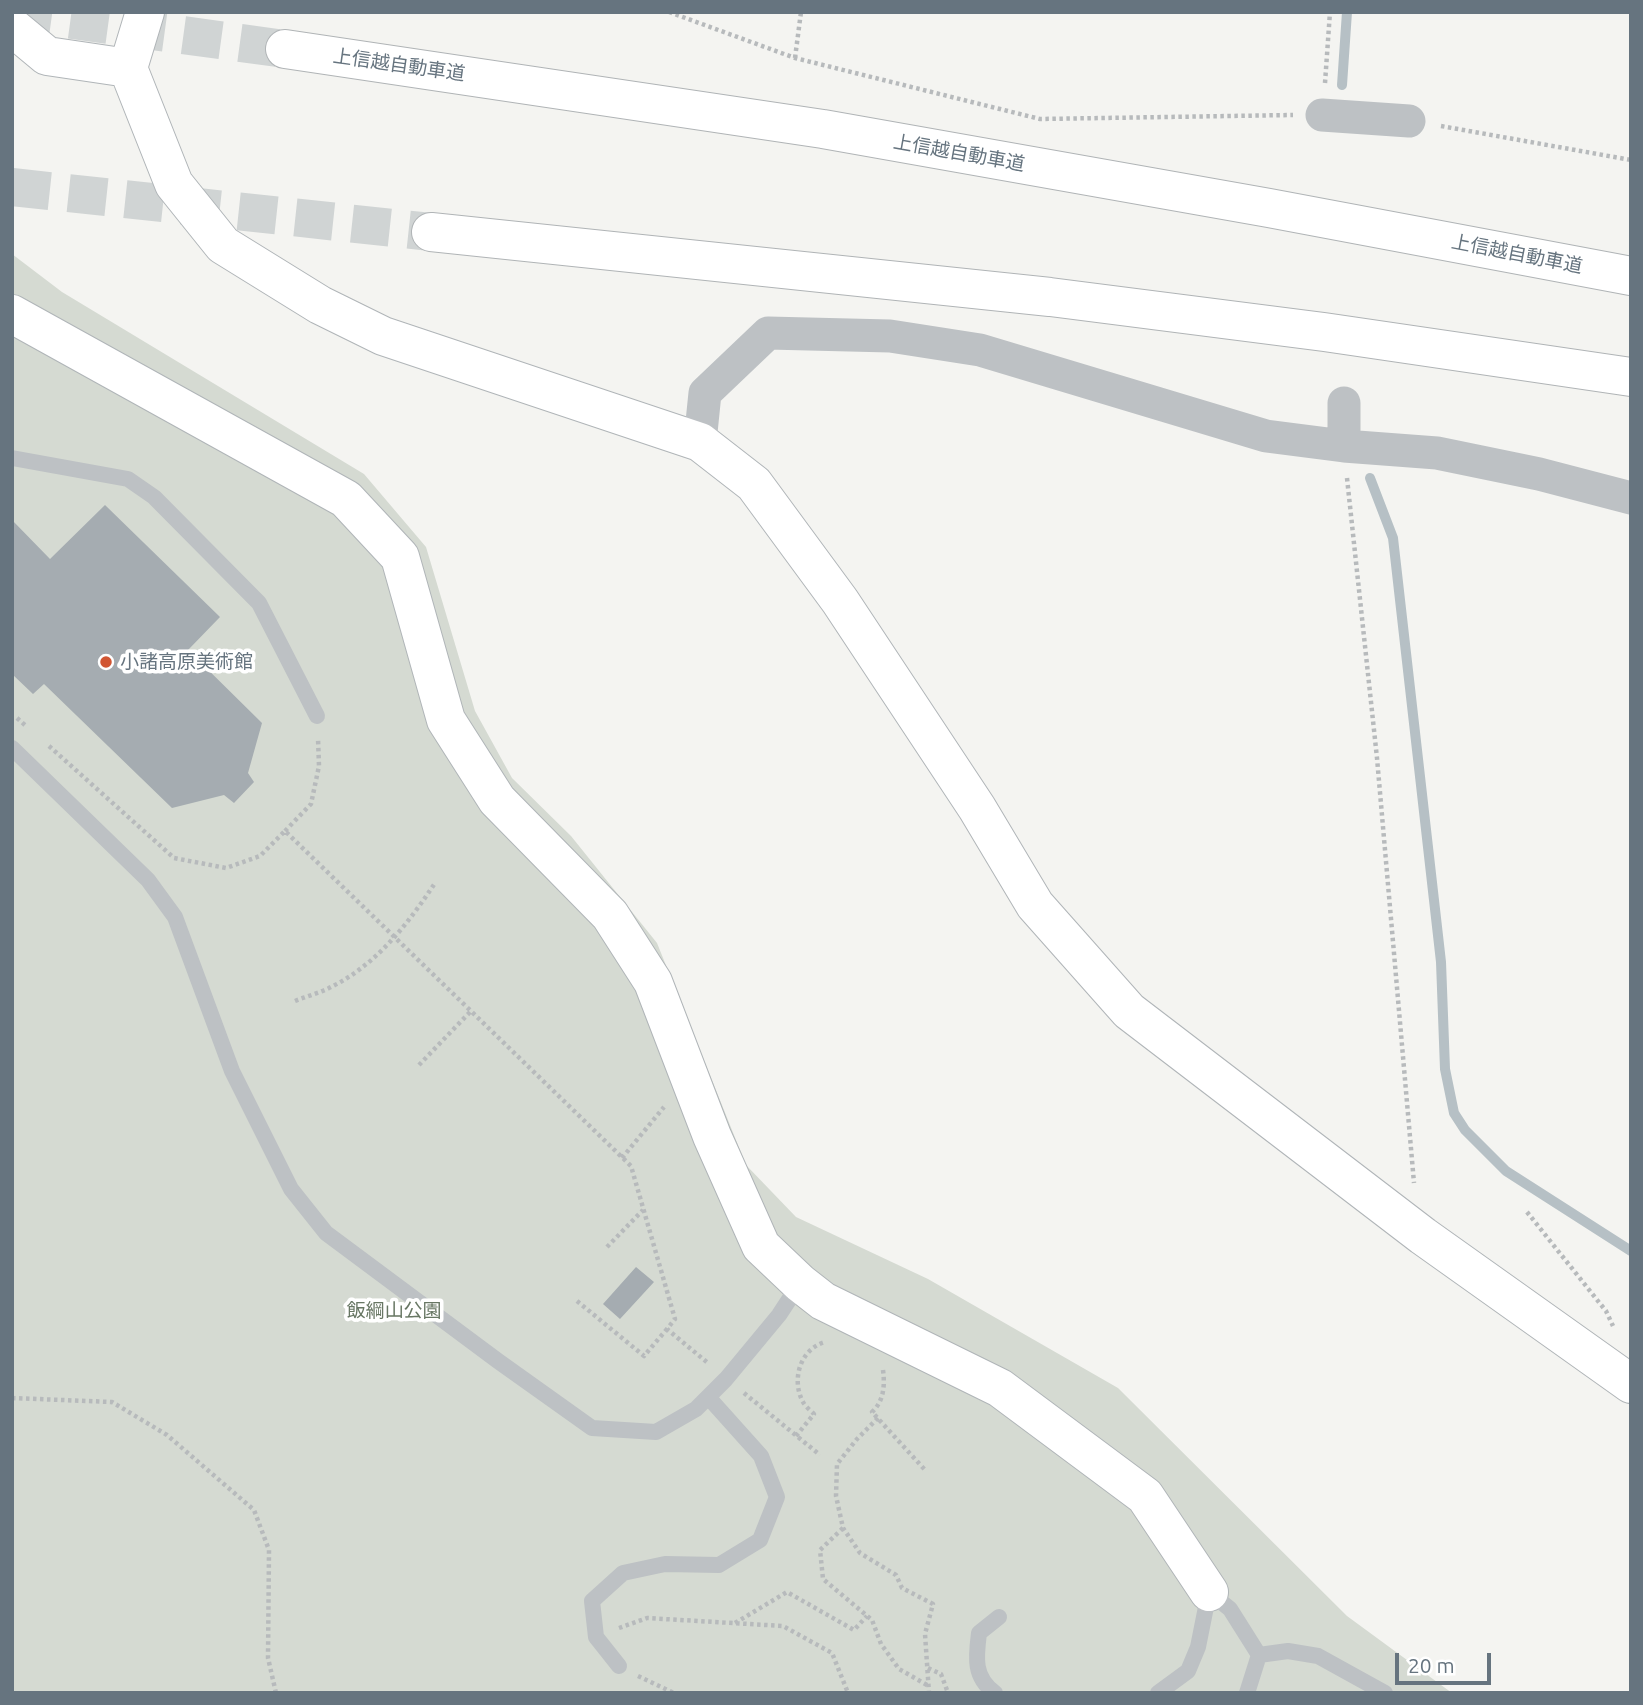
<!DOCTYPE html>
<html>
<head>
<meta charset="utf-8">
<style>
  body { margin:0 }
  #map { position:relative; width:1643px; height:1705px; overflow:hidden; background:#f4f4f1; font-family:Ubuntu,sans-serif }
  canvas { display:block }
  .frame { position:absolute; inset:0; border:14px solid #66747f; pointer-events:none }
  .scale { position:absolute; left:1395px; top:1653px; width:96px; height:32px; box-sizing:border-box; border:4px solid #66747f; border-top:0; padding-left:9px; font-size:21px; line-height:24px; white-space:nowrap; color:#66747f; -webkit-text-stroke:5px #fff; paint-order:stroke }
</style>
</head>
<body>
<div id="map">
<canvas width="1643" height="1705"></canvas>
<div class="frame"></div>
<div class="scale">20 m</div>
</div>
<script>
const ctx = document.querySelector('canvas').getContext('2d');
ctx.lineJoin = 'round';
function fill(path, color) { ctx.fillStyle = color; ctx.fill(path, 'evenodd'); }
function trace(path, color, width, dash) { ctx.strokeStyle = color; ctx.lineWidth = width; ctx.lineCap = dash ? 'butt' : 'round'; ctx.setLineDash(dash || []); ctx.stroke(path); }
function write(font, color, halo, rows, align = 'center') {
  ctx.font = font + ' Ubuntu,"Noto Sans JP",sans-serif'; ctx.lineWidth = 7; ctx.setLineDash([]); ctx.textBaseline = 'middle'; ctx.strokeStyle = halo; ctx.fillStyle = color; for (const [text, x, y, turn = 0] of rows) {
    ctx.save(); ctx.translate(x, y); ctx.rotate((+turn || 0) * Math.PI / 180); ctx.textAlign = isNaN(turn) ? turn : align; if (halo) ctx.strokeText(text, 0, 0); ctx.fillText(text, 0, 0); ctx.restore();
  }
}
fill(new Path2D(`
  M12 254 62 292 364 474 426 547 475 711 512 778 571 836 657 943 746 1165 796 1217 928 1279 1118 1388 1347 1616 1452 1693H12Z`), '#d5dad2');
trace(new Path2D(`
  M1342 85 1347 12
  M1370 478 1393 538 1441 962 1445 1069 1454 1113 1465 1130 1506 1171 1631 1251`), '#b6c0c5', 10);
fill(new Path2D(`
  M105 505 220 617 188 650 262 723 248 773 254 782 234 803 224 795 172 808 44 684 33 694 12 674V520L50 559Z
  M636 1267 654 1282 620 1319 603 1304Z`), '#a5acb1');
trace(new Path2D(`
  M14 12 285 49
  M12 187 431 232`), '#d0d4d4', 38, [38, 19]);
const secondary = new Path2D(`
  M145 12 128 68 174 184 223 245 320 305 383 336 700 442 754 484 840 601 977 808 1035 905 1129 1011 1423 1236 1631 1384
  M12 27 47 56 128 68
  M12 314 346 499 400 557 446 720 497 800 610 915 653 982 712 1136 761 1246 800 1283 823 1301 1000 1388 1145 1496 1209 1592`);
const highway = new Path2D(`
  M285 49 823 129 1269 208 1631 276
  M431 232 1050 297 1324 332 1631 377`);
trace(secondary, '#b0b5b8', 40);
trace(highway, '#b0b4b6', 40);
trace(new Path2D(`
  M669 12 795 58 1040 119 1293 115
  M795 58 801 12
  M1325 83 1330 12
  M1441 126 1631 160
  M1347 478 1377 758 1414 1183
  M17 718 26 726
  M49 746 174 858 226 868 260 856 285 831 631 1166 675 1319 667 1329 709 1364
  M285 831 311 804 319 766 318 738
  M295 1001C307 996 320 993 331 987 376 965 408 924 435 883
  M419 1065 471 1011
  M622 1158 664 1107
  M1527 1212 1606 1311 1613 1326
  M607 1247 643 1210
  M577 1301 644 1356 667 1329
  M883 1370C885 1385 884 1401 872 1412L926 1471
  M744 1393 820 1455
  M12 1398 112 1402 167 1435 254 1510 269 1550 268 1658 276 1693
  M878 1418 857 1439 837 1464 836 1496 843 1528 860 1553 896 1575 902 1588 933 1604 925 1634 929 1693
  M796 1436 814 1414C811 1411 805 1406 803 1402 791 1380 800 1349 825 1342
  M843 1528 820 1550 823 1579 872 1620 881 1644 899 1669 927 1685
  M735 1623 787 1592 854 1630 867 1616
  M619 1628 647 1618 783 1626 832 1653 848 1693
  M928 1668 941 1674 948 1693
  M638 1676 674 1693`), '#b7babc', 4.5, [3.5, 3.5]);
trace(new Path2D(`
  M12 458 128 479 154 497 259 603 317 716
  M12 748 148 880 175 917 232 1071 291 1189 326 1233 498 1361 592 1428 656 1432 696 1409 726 1379 779 1315 800 1283
  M619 1666 596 1637 592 1601 623 1573 665 1564 719 1565 760 1540 777 1497 761 1456 709 1398
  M995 1693C973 1677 976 1657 979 1633L999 1617
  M1158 1693 1188 1671 1198 1647 1209 1592 1230 1609 1259 1655 1288 1651 1318 1656 1385 1693
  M1247 1693 1259 1655`), '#bdc1c4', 16);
trace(new Path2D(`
  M1322 115 1409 121
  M1344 403V446
  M700 442 705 393 768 333 890 336 980 350 1266 436 1344 446 1437 453 1539 474 1631 498`), '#bdc1c4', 33);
trace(secondary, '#fff', 38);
trace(highway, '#fff', 38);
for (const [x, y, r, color] of [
  [106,662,7,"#d15633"]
]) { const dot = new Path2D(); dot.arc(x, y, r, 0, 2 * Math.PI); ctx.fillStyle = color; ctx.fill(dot); trace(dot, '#fff', 2.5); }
write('19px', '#66747f', '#fff', [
  ["上信越自動車道",399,65,8],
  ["上信越自動車道",959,153,10],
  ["上信越自動車道",1517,254,11]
]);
write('19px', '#66747f', '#fff', [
  ["小諸高原美術館",120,662]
], 'left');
write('19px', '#687764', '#fff', [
  ["飯綱山公園",394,1311]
]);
</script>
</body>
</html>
